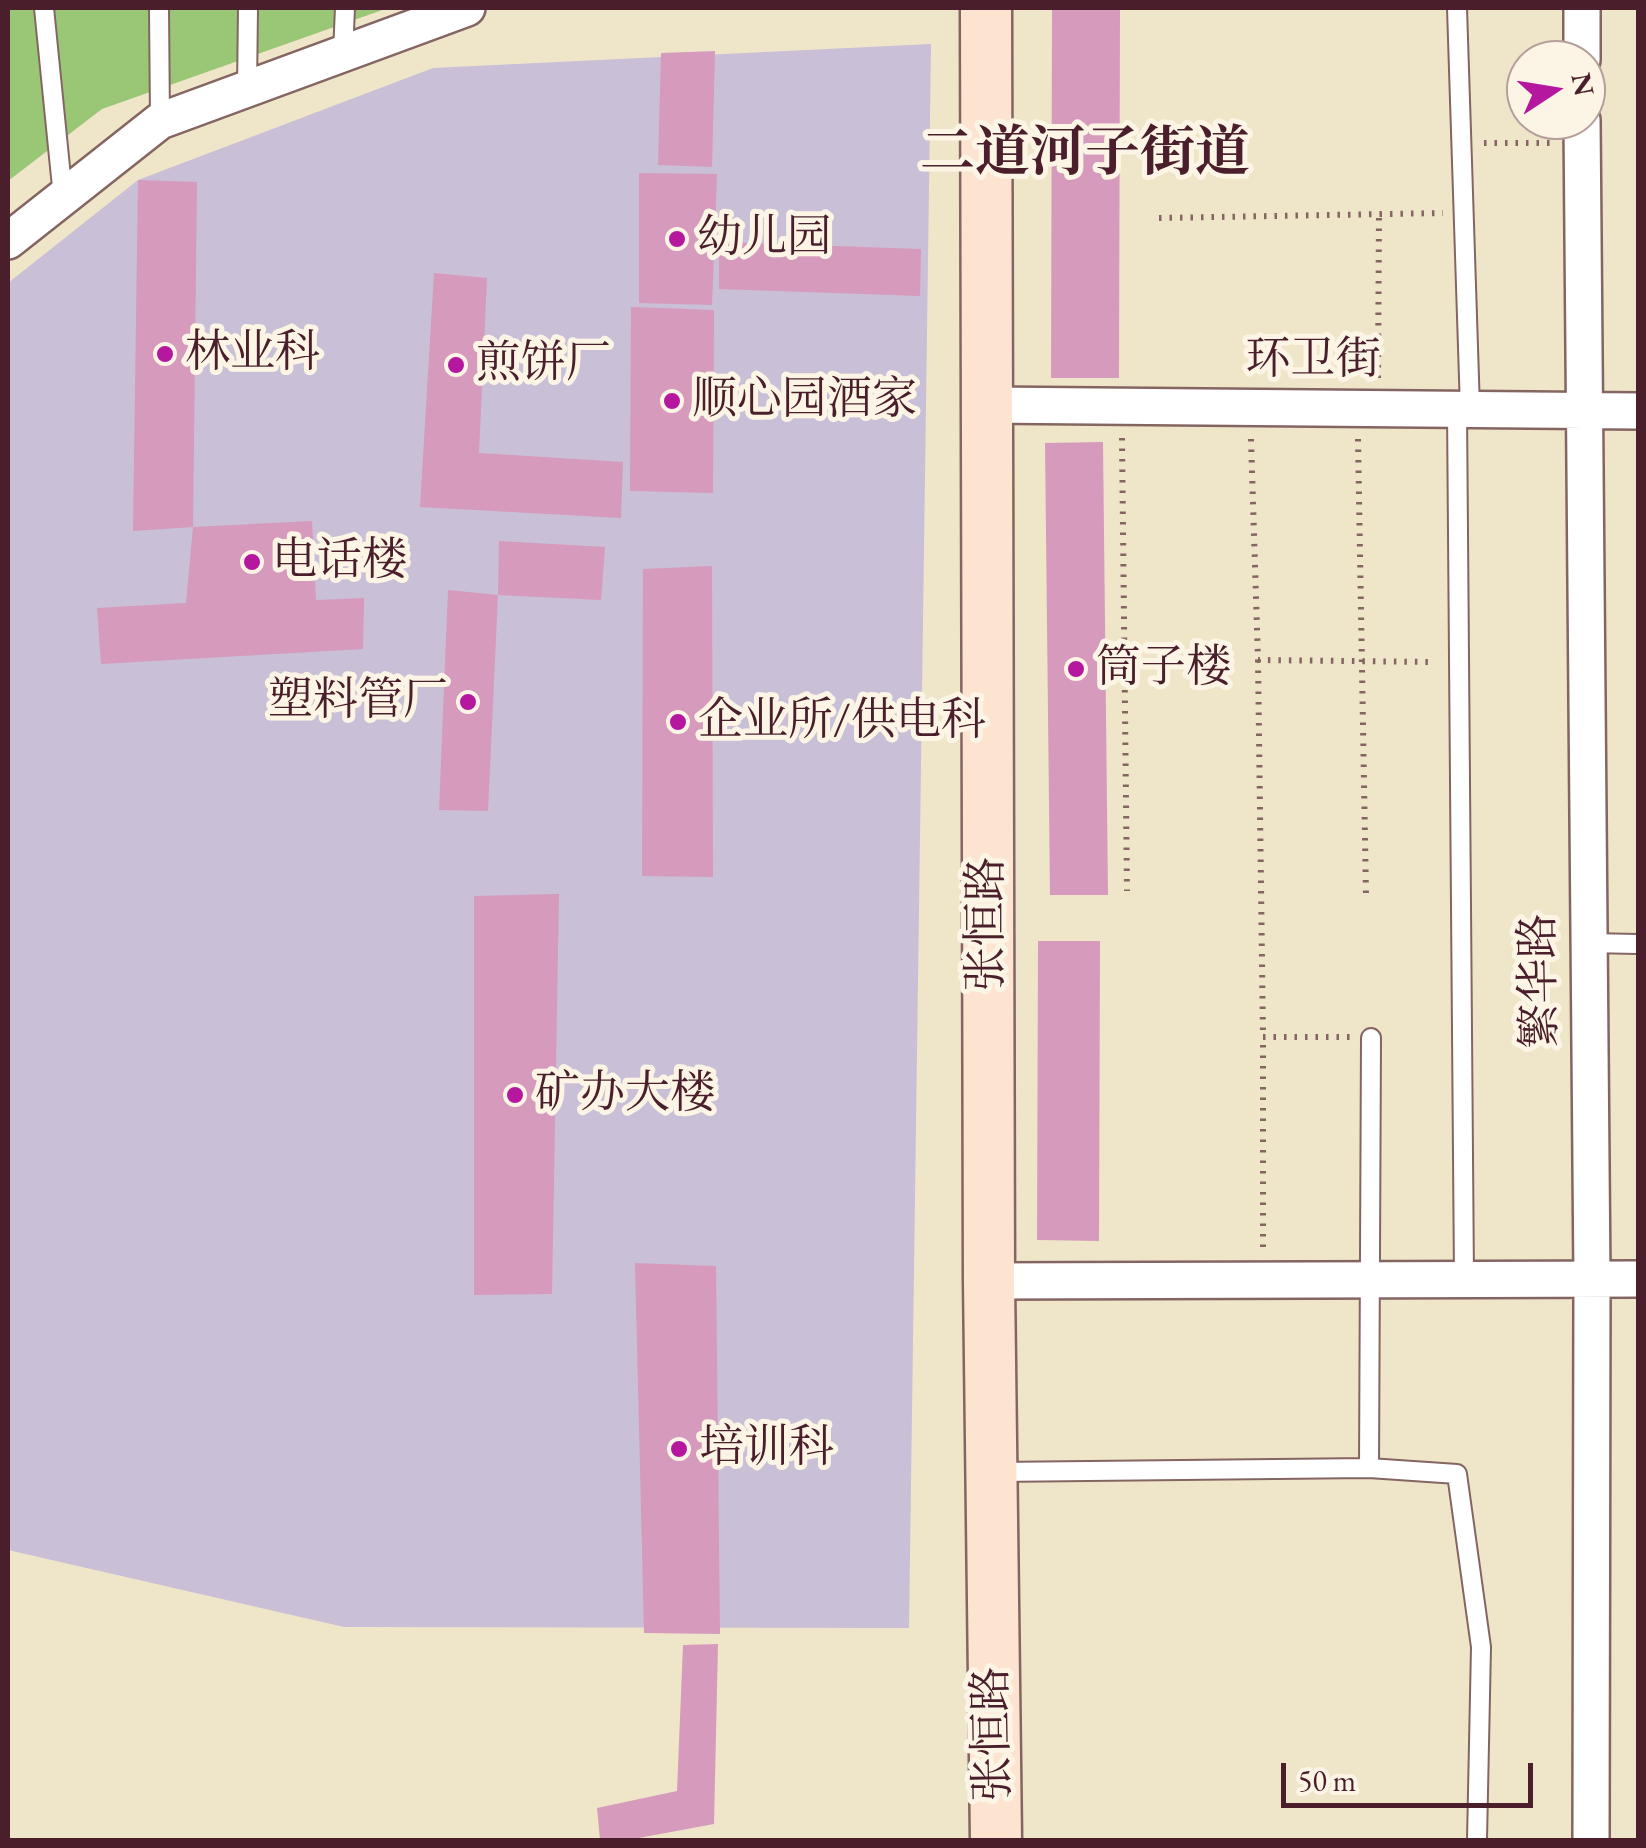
<!DOCTYPE html>
<html>
<head>
<meta charset="utf-8">
<style>
  body { margin:0 }
  #map { position:relative; width:1646px; height:1848px; overflow:hidden; background:#efe6c9; font-family:"EB Garamond",serif }
  canvas { display:block }
  .frame { position:absolute; inset:0; border:10px solid #4a1f2b; pointer-events:none }
  .north { position:absolute; left:1506px; top:40px; width:100px; height:100px; box-sizing:border-box; background:#fcf5e5; border:2px solid #b59f9b; border-radius:50%; rotate:78deg; font-size:28px; font-weight:700; line-height:40px; text-align:center; color:#4a1f2b }
  .north::after { content:''; display:block; margin:auto; width:35px; height:45px; background:#b5179e; clip-path:polygon(50% 0,100% 100%,50% 72%,0 100%) }
  .scale { position:absolute; left:1281px; top:1763px; width:252px; height:45px; box-sizing:border-box; border:5px solid #4a1f2b; border-top:0; padding-left:12px; font-size:30px; line-height:35px; white-space:nowrap; color:#4a1f2b; -webkit-text-stroke:8px #fcf5e5; paint-order:stroke }
</style>
</head>
<body>
<div id="map">
<canvas width="1646" height="1848"></canvas>
<div class="frame"></div>
<div class="north">N</div>
<div class="scale">50 m</div>
</div>
<script>
const ctx = document.querySelector('canvas').getContext('2d');
ctx.lineJoin = 'round';
function fill(path, color) { ctx.fillStyle = color; ctx.fill(path, 'evenodd'); }
function trace(path, color, width, dash) { ctx.strokeStyle = color; ctx.lineWidth = width; ctx.lineCap = dash ? 'butt' : 'round'; ctx.setLineDash(dash || []); ctx.stroke(path); }
function write(font, color, halo, rows, align = 'center') {
  ctx.font = font + ' "EB Garamond","Noto Serif SC",serif'; ctx.lineWidth = 10; ctx.setLineDash([]); ctx.textBaseline = 'middle'; ctx.strokeStyle = halo; ctx.fillStyle = color; for (const [text, x, y, turn = 0] of rows) {
    ctx.save(); ctx.translate(x, y); ctx.rotate((+turn || 0) * Math.PI / 180); ctx.textAlign = isNaN(turn) ? turn : align; if (halo) ctx.strokeText(text, 0, 0); ctx.fillText(text, 0, 0); ctx.restore();
  }
}
fill(new Path2D(`
  M931 44 909 1628 344 1627 8 1550V283L138 180 433 68Z`), '#c9bfd7');
fill(new Path2D(`
  M8 8H388L102 109 8 181Z`), '#99c775');
fill(new Path2D(`
  M1052 8H1120L1119 378H1051Z
  M715 51 712 167 658 165 661 53Z
  M639 173 717 174 712 305 639 303Z
  M138 180 197 182 193 527 133 531Z
  M719 242 921 249 920 296 719 289Z
  M434 273 487 278 479 453 623 462 621 518 420 507Z
  M631 307 714 310 713 493 630 491Z
  M1103 442 1108 895H1050L1045 443Z
  M312 521 316 600 364 598 363 649 101 664 97 608 186 603 193 527Z
  M499 541 605 547 601 600 498 595Z
  M712 566 713 877 642 876 643 569Z
  M448 590 498 595 488 811 439 810Z
  M559 894 552 1294 474 1295V896Z
  M1038 941H1100L1099 1241 1037 1240Z
  M635 1263 716 1266 720 1634 644 1633Z
  M718 1644 714 1824 628 1840H600L597 1808 677 1791 683 1645Z`), '#d59abc');
const service = new Path2D(`
  M44 8 63 197
  M159 8 160 121
  M1457 8 1470 409
  M343 53 345 8
  M247 89 248 8
  M1457 409 1464 1279
  M1588 943 1638 944
  M1369 1468 1371 1038
  M995 1472 1369 1468 1457 1474 1481 1647 1477 1840`);
const minor = new Path2D(`
  M1582 60V8
  M1582 120 1592 1278 1591 1840
  M8 241 160 121 467 8
  M987 405 1638 411
  M989 1281 1638 1279`);
const secondary = new Path2D(`
  M986 8 989 1281 996 1840`);
trace(service, '#846562', 22);
trace(minor, '#846562', 40);
trace(secondary, '#846562', 55);
trace(new Path2D(`
  M1484 143H1551
  M1159 218 1443 213
  M1378 378 1379 214
  M1122 438 1127 891
  M1251 439 1258 660 1434 662
  M1358 439 1366 896
  M1258 660 1263 1037
  M1263 1247V1037H1350`), '#846562', 6, [2.5, 8]);
trace(service, '#fff', 18);
trace(minor, '#fff', 35);
trace(secondary, '#fde4d1', 50);
for (const [x, y, r, color] of [
  [677,239,10,"#b5179e"],
  [165,354,10,"#b5179e"],
  [456,365,10,"#b5179e"],
  [672,401,10,"#b5179e"],
  [252,562,10,"#b5179e"],
  [1076,669,10,"#b5179e"],
  [468,702,10,"#b5179e"],
  [678,722,10,"#b5179e"],
  [515,1095,10,"#b5179e"],
  [679,1449,10,"#b5179e"]
]) { const dot = new Path2D(); dot.arc(x, y, r, 0, 2 * Math.PI); ctx.fillStyle = color; ctx.fill(dot); trace(dot, '#fcf5e5', 4); }
write('45px', '#4a1f2b', '#fcf5e5', [
  ["幼儿园",697,239],
  ["林业科",185,354],
  ["煎饼厂",476,365],
  ["顺心园酒家",692,401],
  ["电话楼",272,562],
  ["筒子楼",1096,669],
  ["塑料管厂",448,702,"right"],
  ["企业所/供电科",698,722],
  ["矿办大楼",535,1095],
  ["培训科",699,1449]
], 'left');
write('45px', '#4a1f2b', '#fcf5e5', [
  ["环卫街",1313,361],
  ["张恒路",988,924,-90],
  ["繁华路",1541,981,-91],
  ["张恒路",994,1734,-91]
]);
write('bold 55px', '#4a1f2b', '#fcf5e5', [
  ["二道河子街道",1085,155]
]);
</script>
</body>
</html>
